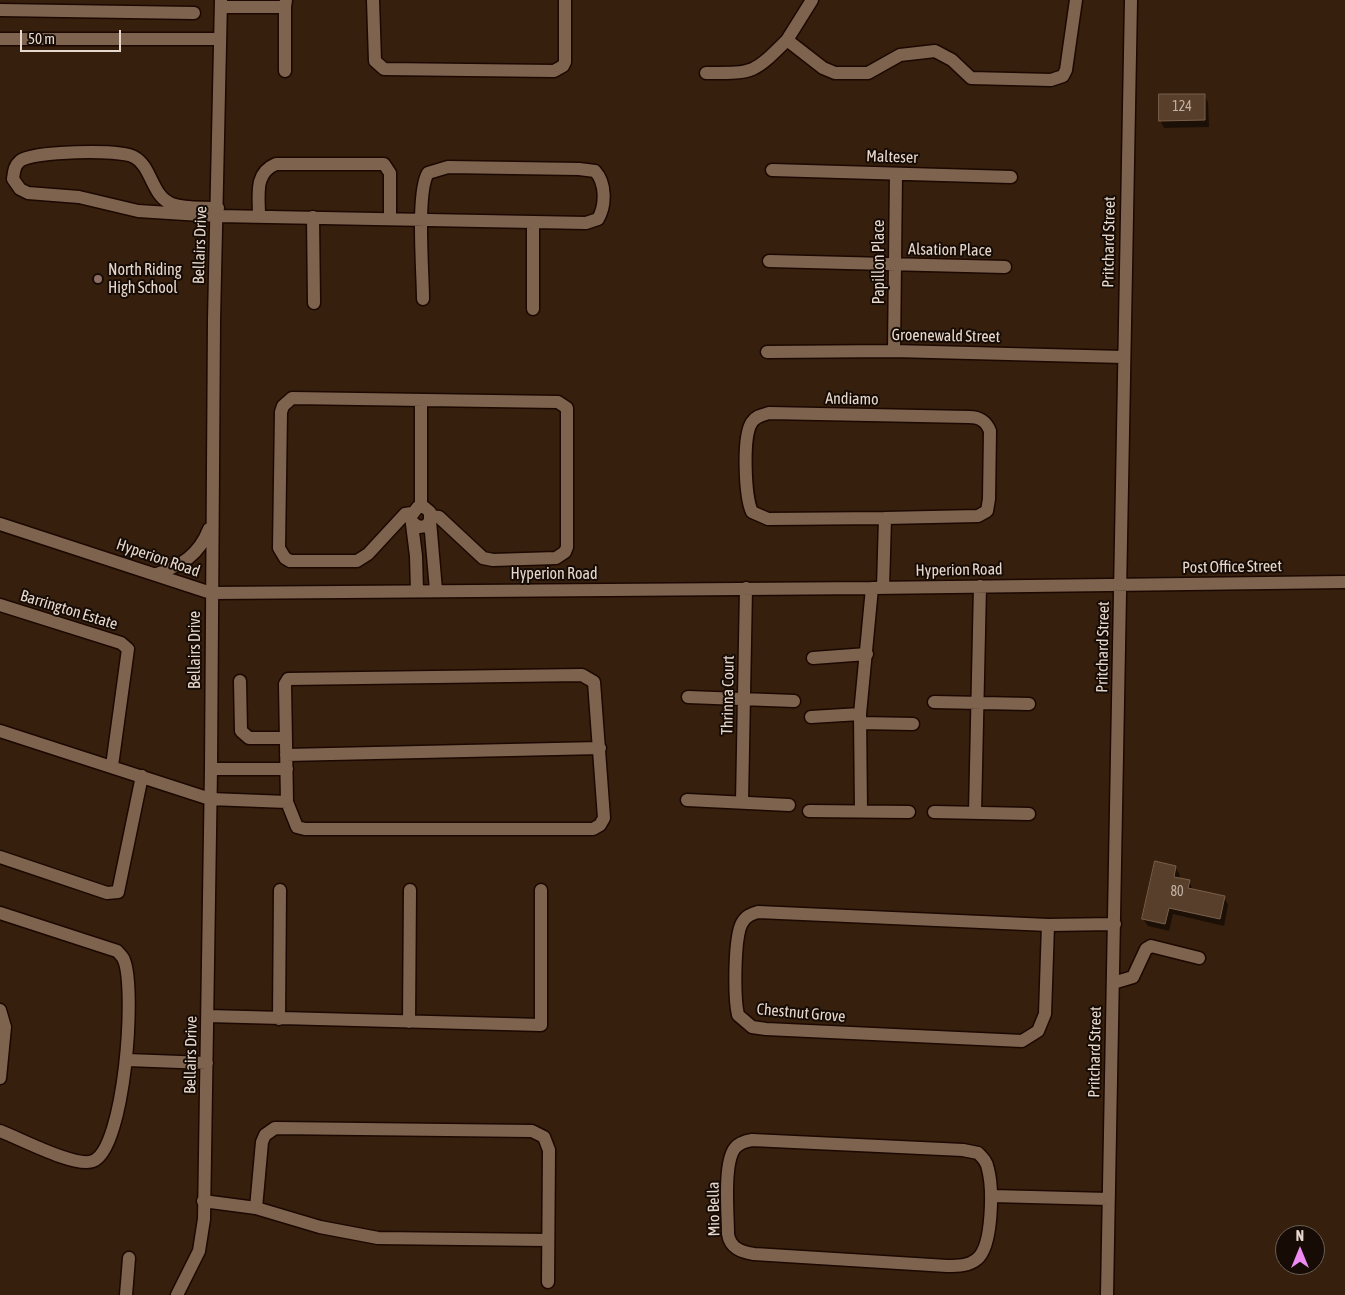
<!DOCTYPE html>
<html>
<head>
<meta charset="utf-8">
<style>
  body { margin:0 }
  #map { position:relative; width:1345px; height:1295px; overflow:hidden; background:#361f0c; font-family:"Asap Condensed",sans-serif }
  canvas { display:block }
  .north { position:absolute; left:1275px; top:1225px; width:50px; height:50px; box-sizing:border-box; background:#160c05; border:1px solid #6a5e55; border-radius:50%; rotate:0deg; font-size:14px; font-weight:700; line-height:20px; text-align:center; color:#e7d8cd }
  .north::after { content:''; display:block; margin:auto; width:18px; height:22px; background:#f08bf5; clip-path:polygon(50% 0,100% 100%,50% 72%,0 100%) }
  .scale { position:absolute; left:20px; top:30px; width:101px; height:22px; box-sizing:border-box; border:2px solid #e7d8cd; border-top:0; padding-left:6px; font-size:15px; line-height:18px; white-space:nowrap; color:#e7d8cd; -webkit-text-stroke:4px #160c05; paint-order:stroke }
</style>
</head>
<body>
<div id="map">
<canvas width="1345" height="1295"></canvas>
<div class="north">N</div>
<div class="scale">50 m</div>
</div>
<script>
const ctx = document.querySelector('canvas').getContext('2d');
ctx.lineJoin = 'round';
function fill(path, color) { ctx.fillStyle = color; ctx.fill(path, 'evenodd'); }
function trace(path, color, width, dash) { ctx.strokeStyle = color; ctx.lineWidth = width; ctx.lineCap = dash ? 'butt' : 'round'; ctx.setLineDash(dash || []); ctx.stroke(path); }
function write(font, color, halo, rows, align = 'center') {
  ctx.font = font + ' "Asap Condensed",sans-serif'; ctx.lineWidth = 4; ctx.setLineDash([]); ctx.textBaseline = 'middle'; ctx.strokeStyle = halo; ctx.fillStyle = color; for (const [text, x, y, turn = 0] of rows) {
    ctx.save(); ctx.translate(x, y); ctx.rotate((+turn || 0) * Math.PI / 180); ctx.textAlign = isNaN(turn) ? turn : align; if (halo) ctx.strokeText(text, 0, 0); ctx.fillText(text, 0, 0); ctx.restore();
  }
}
fill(new Path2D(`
  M1204 95 1208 102 1209 127 1164 128 1160 120Z
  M1175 867 1180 875 1179 879 1189 881 1193 890 1224 897 1228 905 1224 926 1173 914 1169 931 1148 926 1143 919Z`), '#0007');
const building = new Path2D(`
  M1159 94H1205V120L1159 121Z
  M1155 861 1176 866 1174 877 1190 880 1188 888 1225 896 1220 919 1169 908 1165 924 1142 919Z`);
fill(building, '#573f2b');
trace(building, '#795f4a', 1);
const minor = new Path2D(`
  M373 0 375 61 384 69 554 71 563 66 565 62V0
  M812 0 787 40 823 68 835 73H868L900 55 935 51 952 60 971 78 1051 80 1063 76 1066 70 1076 0
  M221 7H285L286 0
  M0 10 194 13
  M0 39H220
  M285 71V7
  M706 73C754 73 753 74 787 40
  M772 170 1011 177
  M218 208C203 207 185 209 172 204 151 196 152 166 134 157 120 149 32 151 20 161 14 166 14 172 13 179L20 189 28 193 79 197 138 211 217 216 586 223 598 219C606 205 606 183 595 171L579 169 448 167 428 173C416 192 423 273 423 299
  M259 216C259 195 254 173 276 164H384L390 173V218
  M313 217 314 303
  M533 222V309
  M769 261 1005 267
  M894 351 896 174
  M767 352 894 351 1123 357
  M421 400V507
  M412 513 405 514 368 554 357 561H290L285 558 279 548 281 412 283 406 292 398 558 402 567 408V547L565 552 556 558 493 560 483 558 439 517 431 516
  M430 521 436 590
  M413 523 419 527 426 526 430 521V512L424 507H418L411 516 416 556 417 591
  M0 524 211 593 872 588 1345 582
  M157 574C182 565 199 555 209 529
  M883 588 885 518 978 516 987 511 989 499 990 431C986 421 980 417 969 417L769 413C762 415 756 416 752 422 742 436 745 497 752 512L768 519 885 518
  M0 605 121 643 128 649 112 766
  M813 658 867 654
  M582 675 594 682 604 818 600 825 593 829H305L297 827 287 802 285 684 288 679Z
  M240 681 241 731 249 738H286
  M688 697 794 701
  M934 702 1029 704
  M811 717 860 714
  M860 723 913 724
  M0 731 210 799 287 802
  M286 755 600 748
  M211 769H287
  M687 800 789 805
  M742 802 746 588
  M809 811 909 812
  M861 811 860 714 872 588
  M934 812 1029 814
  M975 813 980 586
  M0 857 107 893 118 892 142 776
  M0 913 117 951C120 954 123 957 124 960 136 989 125 1148 93 1161 75 1168 19 1138 0 1131
  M1048 925 1045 1014 1038 1031 1022 1041 766 1029 752 1027 738 1015C734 998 734 937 742 923 746 916 751 914 758 912L1048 925 1115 924
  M1113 983 1133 977 1146 949 1151 946 1199 958
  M0 1010 5 1027 0 1078
  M208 1016 541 1025V890
  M279 1019 280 890
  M409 1022 410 890
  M127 1060 207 1063
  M752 1140 963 1150 978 1153C983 1158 987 1162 988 1169 993 1188 993 1246 977 1259 969 1266 957 1266 947 1266L754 1254C741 1252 730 1248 728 1234 728 1214 723 1163 735 1148 739 1143 746 1141 752 1140Z
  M992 1196 1108 1199
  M203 1201 256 1208 320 1227 378 1238 547 1240
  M256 1208 262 1142 265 1135 275 1128 532 1131 544 1137 549 1150 548 1282
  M126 1295 129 1258
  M177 1295 199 1251 204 1219 211 769 214 320 221 0
  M1107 1295 1131 0`);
trace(minor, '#1c0800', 15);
trace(minor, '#7e644f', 12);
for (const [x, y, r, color] of [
  [98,279,5,"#8d6e63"]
]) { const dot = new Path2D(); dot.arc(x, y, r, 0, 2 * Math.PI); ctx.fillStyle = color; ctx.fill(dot); trace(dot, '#160c05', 2); }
write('14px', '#c3b2a4', null, [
  ["124",1182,107],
  ["80",1177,892]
]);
write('16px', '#e7d8cd', '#160c05', [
  ["Malteser",892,157,2],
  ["Pritchard Street",1109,242,-89],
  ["Bellairs Drive",200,245,-88],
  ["Alsation Place",950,250,1],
  ["Papillon Place",879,262,-90],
  ["Groenewald Street",946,336,1],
  ["Andiamo",852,399,1],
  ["Hyperion Road",158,558,19],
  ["Post Office Street",1232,567,-1],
  ["Hyperion Road",959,570,-1],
  ["Hyperion Road",554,574],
  ["Barrington Estate",69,610,17],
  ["Pritchard Street",1103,647,-89],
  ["Bellairs Drive",195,650,-90],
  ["Thrinna Court",728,695,-89],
  ["Chestnut Grove",801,1013,5],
  ["Pritchard Street",1095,1052,-89],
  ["Bellairs Drive",191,1055,-89],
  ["Mio Bella",714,1209,-91]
]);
write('16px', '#e7d8cd', '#160c05', [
  ["North Riding",108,270],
  ["High School",108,288]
], 'left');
</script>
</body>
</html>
